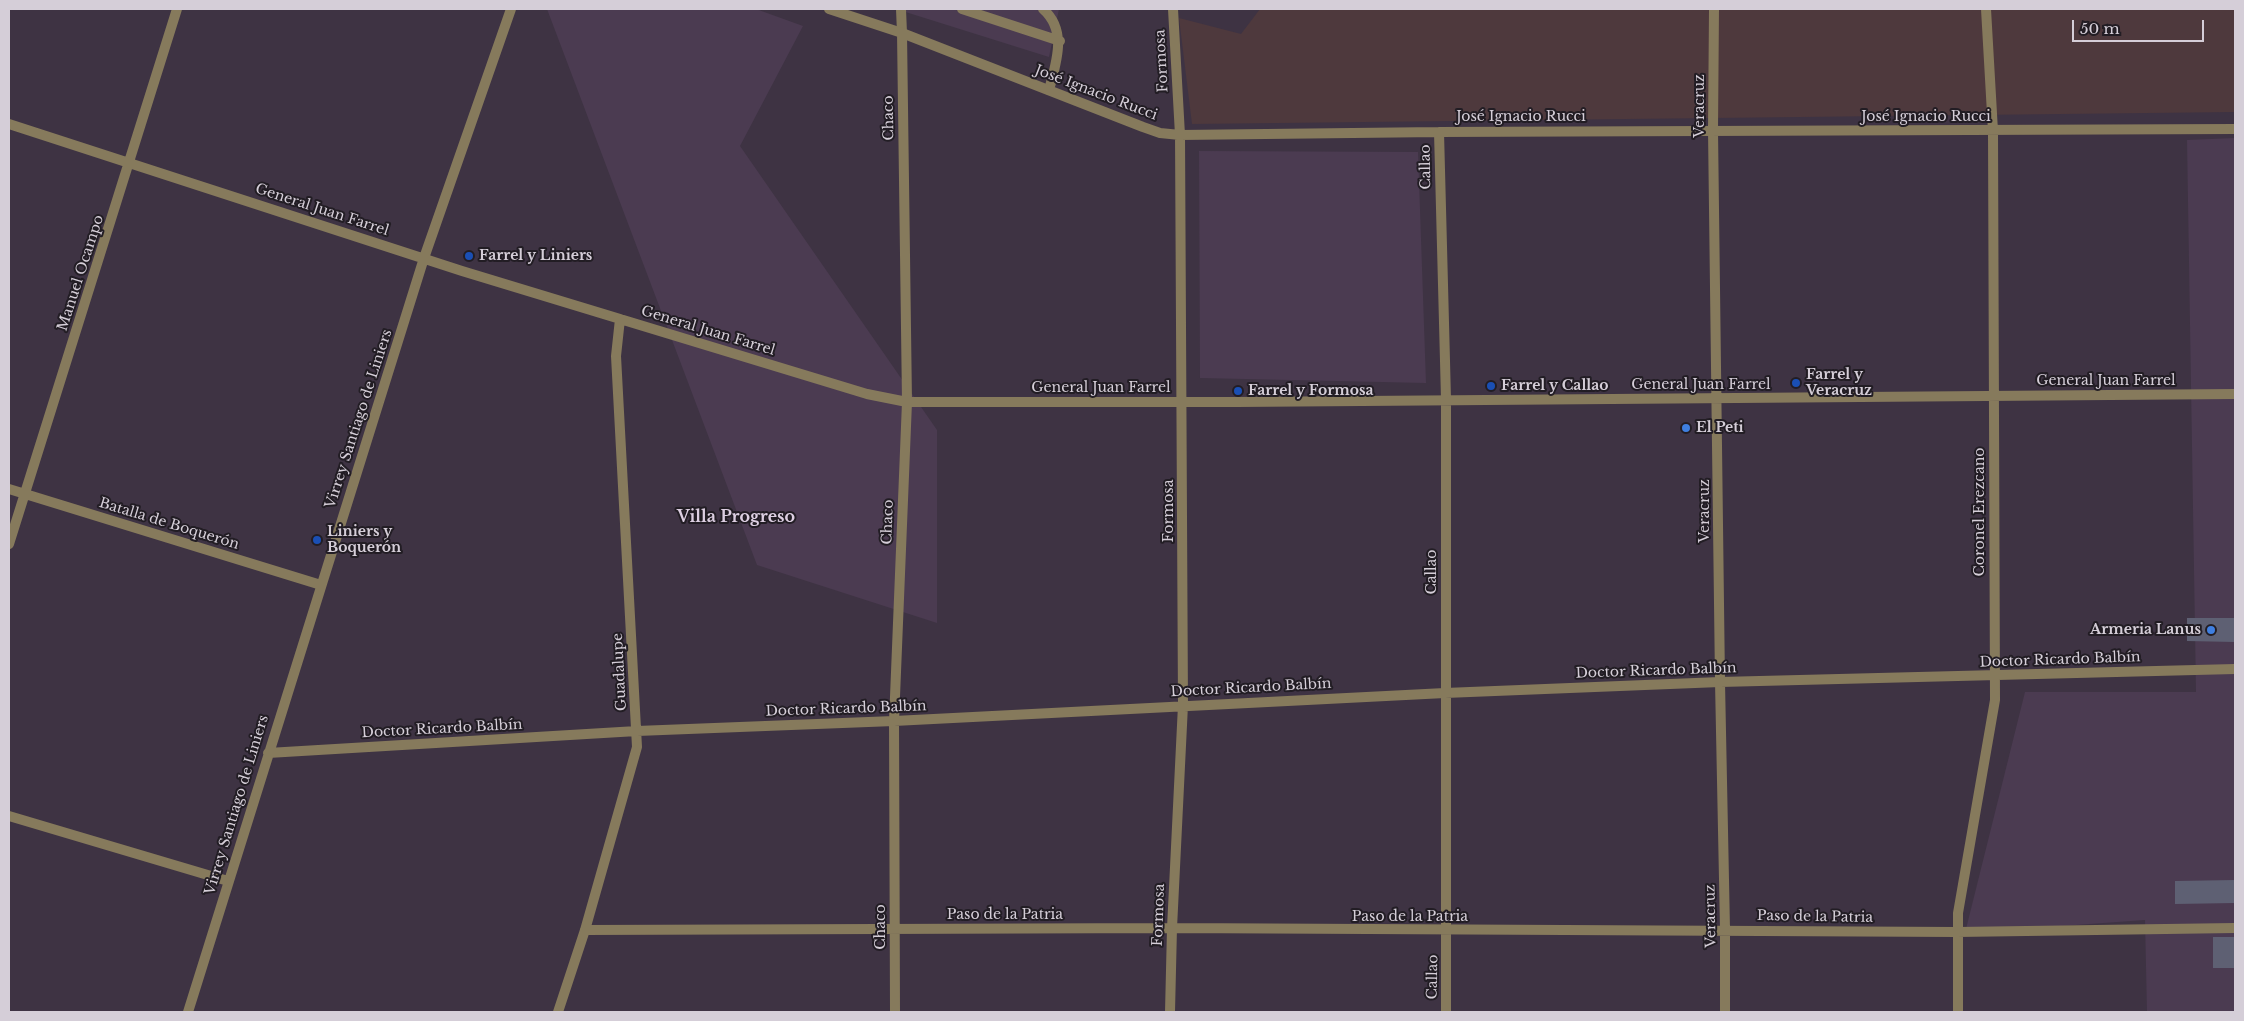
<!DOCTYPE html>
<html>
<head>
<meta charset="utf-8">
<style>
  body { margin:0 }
  #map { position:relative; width:2244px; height:1021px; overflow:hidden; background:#3e3343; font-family:"Libre Baskerville",serif }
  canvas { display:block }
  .frame { position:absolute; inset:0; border:10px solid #d5ced8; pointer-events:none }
  .scale { position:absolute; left:2072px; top:20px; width:132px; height:22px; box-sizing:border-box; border:2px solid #d5ced8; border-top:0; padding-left:6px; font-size:15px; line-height:18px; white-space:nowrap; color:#d5ced8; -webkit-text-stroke:4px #221d24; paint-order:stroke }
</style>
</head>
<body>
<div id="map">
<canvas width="2244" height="1021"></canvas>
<div class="frame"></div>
<div class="scale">50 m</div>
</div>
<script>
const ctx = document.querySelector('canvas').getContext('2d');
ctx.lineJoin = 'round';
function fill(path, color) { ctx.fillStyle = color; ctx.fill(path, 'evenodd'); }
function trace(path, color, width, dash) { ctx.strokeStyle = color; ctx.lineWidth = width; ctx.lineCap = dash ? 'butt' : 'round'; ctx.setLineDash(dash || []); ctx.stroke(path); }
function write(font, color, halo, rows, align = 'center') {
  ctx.font = font + ' "Libre Baskerville",serif'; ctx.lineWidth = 4; ctx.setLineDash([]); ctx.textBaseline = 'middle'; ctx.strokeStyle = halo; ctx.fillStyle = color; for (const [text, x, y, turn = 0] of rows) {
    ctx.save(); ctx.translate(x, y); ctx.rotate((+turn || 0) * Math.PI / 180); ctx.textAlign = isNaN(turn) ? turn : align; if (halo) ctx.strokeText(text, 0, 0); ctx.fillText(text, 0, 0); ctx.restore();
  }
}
fill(new Path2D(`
  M547 9H756L803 26 740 146 937 430V623L757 565Z
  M896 9H1059L1049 57Z
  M2235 138V1012H2147L2145 920 1965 933 2025 692H2196L2187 140Z
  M1199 151 1418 152 1426 383 1200 378Z`), '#4b3b51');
fill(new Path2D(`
  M1260 9H2235V112L1192 124 1179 18 1241 34Z`), '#4e393d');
fill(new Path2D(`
  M2187 618H2235V642L2187 641Z
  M2235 880V903L2175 904V881Z
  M2213 937H2235V968H2213Z`), '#5e6073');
trace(new Path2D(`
  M901 9 902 33
  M962 9 1060 41
  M1043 9C1068 31 1056 63 1049 90`), '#867a5c', 10);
trace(new Path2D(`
  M829 9 902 33 1143 127 1160 133 1180 135 1439 132 2235 129
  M1714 9 1713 130 1720 682 1725 929V1012
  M9 124 462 271 867 394 907 402H1237L2235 394
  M1439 132 1446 399V1012
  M9 489 321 585
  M9 544 177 9
  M268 753 637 731 894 721 1445 693 1720 682 2235 669
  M9 816 228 881
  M585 930 1172 928 1957 932 2235 928
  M188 1012 424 258 511 9
  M558 1012 585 930 637 747 616 356 620 319
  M895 1012 894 721 907 402 902 33
  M1170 1012 1172 928 1183 705 1180 135 1173 9
  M1958 1012V913L1995 700 1993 131 1986 9`), '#867a5c', 10);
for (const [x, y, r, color] of [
  [469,256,5,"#1a4fb4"],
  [1796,383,5,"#1a4fb4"],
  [1491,386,5,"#1a4fb4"],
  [1238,391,5,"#1a4fb4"],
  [1686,428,5,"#3f7fe0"],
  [317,540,5,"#1a4fb4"],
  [2211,630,5,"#3f7fe0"]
]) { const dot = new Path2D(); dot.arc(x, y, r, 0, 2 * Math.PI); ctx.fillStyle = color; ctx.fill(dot); trace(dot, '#221d24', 2); }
write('14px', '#d5ced8', '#221d24', [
  ["Formosa",1162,61,-93],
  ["José Ignacio Rucci",1096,93,21],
  ["Veracruz",1700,106,-90],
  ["José Ignacio Rucci",1521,117],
  ["José Ignacio Rucci",1926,117],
  ["Chaco",889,118,-91],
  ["Callao",1426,167,-91],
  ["General Juan Farrel",322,210,18],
  ["Manuel Ocampo",81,273,-72],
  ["General Juan Farrel",708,331,17],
  ["General Juan Farrel",2106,381],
  ["General Juan Farrel",1701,385],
  ["General Juan Farrel",1101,388],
  ["Virrey Santiago de Liniers",359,419,-72],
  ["Formosa",1169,511,-90],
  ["Veracruz",1705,511,-90],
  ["Coronel Erezcano",1980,512,-90],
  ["Chaco",888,522,-88],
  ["Batalla de Boquerón",169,524,17],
  ["Callao",1432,572,-90],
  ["Doctor Ricardo Balbín",2060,660,-2],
  ["Doctor Ricardo Balbín",1656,671,-2],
  ["Guadalupe",620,672,-93],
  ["Doctor Ricardo Balbín",1251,688,-3],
  ["Doctor Ricardo Balbín",846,709,-2],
  ["Doctor Ricardo Balbín",442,729,-3],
  ["Virrey Santiago de Liniers",237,805,-73],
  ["Paso de la Patria",1005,915],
  ["Formosa",1159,915,-88],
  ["Veracruz",1711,916,-91],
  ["Paso de la Patria",1410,917],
  ["Paso de la Patria",1815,917,1],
  ["Chaco",881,927,-90],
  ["Callao",1433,977,-89]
]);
write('bold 14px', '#d5ced8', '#221d24', [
  ["Farrel y Liniers",479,256],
  ["Farrel y",1806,375],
  ["Veracruz",1806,391],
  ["Farrel y Callao",1501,386],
  ["Farrel y Formosa",1248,391],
  ["El Peti",1696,428],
  ["Liniers y",327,532],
  ["Boquerón",327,548],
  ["Armeria Lanus",2201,630,"right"]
], 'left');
write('bold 16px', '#ddcfe2', '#221d24', [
  ["Villa Progreso",736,517]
]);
</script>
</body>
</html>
